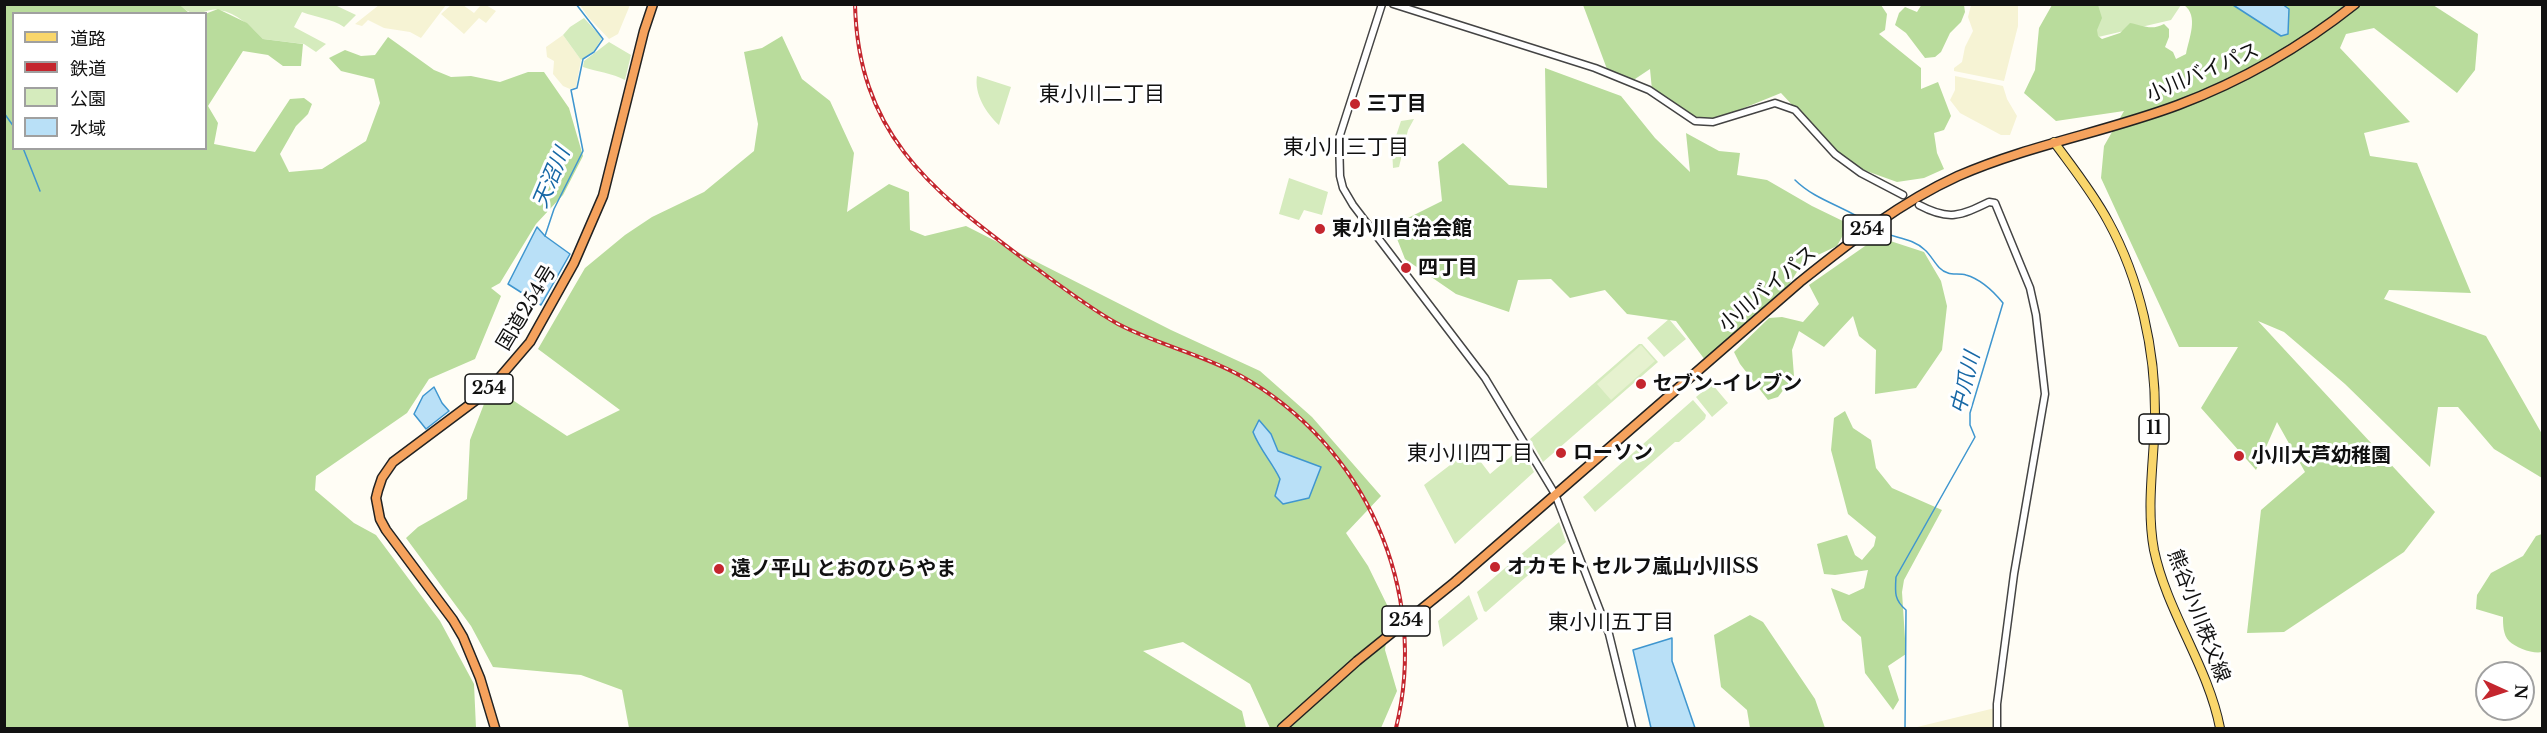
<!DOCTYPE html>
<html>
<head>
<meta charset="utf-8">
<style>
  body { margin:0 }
  #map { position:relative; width:2547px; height:733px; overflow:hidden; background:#fffdf5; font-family:"Libre Baskerville","Noto Sans JP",serif }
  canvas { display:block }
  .frame { position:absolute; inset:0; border:6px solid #111; pointer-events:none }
  .legend { position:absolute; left:12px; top:12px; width:195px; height:138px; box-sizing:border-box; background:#fff; border:2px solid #a0a0a0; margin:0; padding:8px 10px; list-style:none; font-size:18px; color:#111 }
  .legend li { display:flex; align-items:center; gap:12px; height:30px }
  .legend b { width:30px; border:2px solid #a0a0a0 }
  .north { position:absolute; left:2475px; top:661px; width:60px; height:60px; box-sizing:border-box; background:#fff; border:2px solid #a0a0a0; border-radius:50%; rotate:93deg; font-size:16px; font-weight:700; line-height:24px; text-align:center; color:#111 }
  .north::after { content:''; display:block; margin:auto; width:21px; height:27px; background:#c4262e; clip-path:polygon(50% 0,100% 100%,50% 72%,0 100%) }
</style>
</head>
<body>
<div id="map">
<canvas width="2547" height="733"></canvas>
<div class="frame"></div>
<ul class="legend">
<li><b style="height:8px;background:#f9d66b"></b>道路</li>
<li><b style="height:8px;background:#c4262e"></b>鉄道</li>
<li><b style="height:16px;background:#d5ebbd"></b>公園</li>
<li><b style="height:16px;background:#b9e0f7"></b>水域</li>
</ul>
<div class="north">N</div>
</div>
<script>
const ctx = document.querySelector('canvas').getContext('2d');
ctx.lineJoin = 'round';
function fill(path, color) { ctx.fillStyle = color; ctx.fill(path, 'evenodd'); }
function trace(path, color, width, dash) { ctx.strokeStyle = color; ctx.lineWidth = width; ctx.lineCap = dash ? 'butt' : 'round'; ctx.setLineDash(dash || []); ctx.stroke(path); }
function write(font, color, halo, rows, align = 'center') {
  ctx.font = font + ' "Libre Baskerville","Noto Sans JP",serif'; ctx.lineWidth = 6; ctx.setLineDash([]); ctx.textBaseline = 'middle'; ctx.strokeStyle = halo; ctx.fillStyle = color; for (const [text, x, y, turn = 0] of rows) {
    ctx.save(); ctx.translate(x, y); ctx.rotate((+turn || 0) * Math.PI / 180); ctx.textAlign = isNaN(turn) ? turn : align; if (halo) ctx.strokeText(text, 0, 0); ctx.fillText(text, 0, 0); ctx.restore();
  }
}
fill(new Path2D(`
  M406 4 446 5 421 38 410 32 384 28 368 20 362 26 355 24 379 5Z
  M451 5H463L474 13 481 5H486L496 11 486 23 479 18 464 34 441 14Z
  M580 5H630L618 34 609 39 588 17Z
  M1971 5H2018V26L2004 81 1954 71V68L1962 62 1965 47 1973 31 1968 17Z
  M563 35 581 60 576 87 570 89 563 86 553 74 554 61 547 57 546 47Z
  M1955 76 2003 86 2007 99 2017 116 2010 135H2001L1960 113 1950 100 1955 90Z
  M1995 708V728H1913Z`), '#f6f3d4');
fill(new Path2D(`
  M180 5H329L337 6 356 15 344 27C331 18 317 18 302 12L294 27 326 44 316 52 304 44 263 39C251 27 237 13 219 10 203 7 199 23 180 5Z
  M2092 5H2181L2171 20 2094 38Z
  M584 18 602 38 594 51 581 60 563 35 570 27Z
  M609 42 631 55 625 80C612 73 598 72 583 67L584 61Z
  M977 76 1011 87 999 125C986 113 974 94 977 76Z
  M1414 119 1408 130 1399 167 1393 168 1392 148 1401 121Z
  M1289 178 1328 192 1322 215 1304 210 1299 220 1279 214Z
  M1669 319 1686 339 1664 357 1647 338Z
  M1639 344H1642L1658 362 1543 462 1530 439Z
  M1712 384 1728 403 1712 417 1696 397Z
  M1693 400 1706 415 1705 419 1679 442H1675L1595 512 1583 497Z
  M1521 448 1534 472 1455 544 1424 485 1471 449 1490 474Z
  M1559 522 1566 542 1486 612 1484 611 1477 592Z
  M1469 595 1478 619 1443 647 1438 621Z`), '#d5ebbd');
fill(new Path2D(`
  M1922 4 1964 5 1965 12 1961 22 1950 33 1941 52 1935 57 1925 58 1906 33 1895 25 1899 13 1905 7 1917 12Z
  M180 5 188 12 196 13 14 14V148H206L205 14 218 9 247 23 263 39 303 44 301 66H283L268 55 243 51 208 106 218 123 214 144 255 152 290 99 304 98 312 104 308 114 296 126 280 154 289 172 322 169 366 141 380 103 374 79 341 71 329 58 345 50 361 56 375 55 388 37 434 70 451 77 471 76 500 82 528 72H544L569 108 583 156 563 195 536 224 500 283 491 288 501 296 475 359 429 379 407 413 316 476 315 490 354 523 376 535 440 621 474 684 476 728H5V5Z
  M1583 5H1881L1887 14 1885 30 1879 34 1921 68V89L1938 82 1951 116 1944 130 1934 133 1937 153 1944 169 1924 178 1897 182 1847 164 1781 93 1724 116 1700 121 1652 90 1650 69 1629 83 1607 69Z
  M2052 5H2098L2102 18 2097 30 2098 36 2102 39 2120 33 2130 23C2142 25 2151 31 2164 24L2169 29V37L2165 47 2173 52 2176 59 2186 54C2189 38 2199 16 2184 5H2433L2478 34 2475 70 2457 93 2374 28 2346 34 2340 48 2410 122 2364 133 2370 156 2417 163 2471 293 2389 290 2384 299 2486 336 2542 434V478L2494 449 2458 407H2438L2430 467 2345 384 2284 332 2258 321 2435 512 2404 552 2284 632 2247 633 2261 510 2305 472 2277 422 2256 470 2201 408 2238 347H2179L2101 178 2104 146 2124 111 2056 121 2024 93 2035 70 2039 28Z
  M782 36 802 79 830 101 854 153 847 212 889 184 909 192 910 230 925 236 966 226 1171 330 1260 371 1312 417 1381 496 1346 533 1368 566 1390 611 1385 650 1397 691 1381 728H1270L1250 684 1183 642 1143 651 1242 711 1246 728H629L622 690 581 675 493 667 471 626 406 538 418 527 467 499 470 440 484 404 511 399 567 436 620 410 538 349 585 268 625 235 652 217 704 192 754 151 758 124 744 52 762 48Z
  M1545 68 1621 96 1655 138 1690 172 1686 133 1719 151 1740 153 1737 175 1767 180 1812 206 1849 224 1837 246 1803 262 1787 288 1705 360 1676 321 1627 314 1605 290 1570 298 1551 279 1518 280 1509 312 1456 294 1405 259 1392 226 1442 201 1438 162 1463 143 1509 185 1547 188Z
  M1878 237 1924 252 1941 281 1947 306 1942 350 1916 388 1875 394 1876 350 1859 336 1853 316 1824 347 1799 331 1792 350 1794 376 1778 397 1768 400 1740 364 1734 352 1769 318 1782 317 1803 322 1819 304 1809 285Z
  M1845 411 1853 428 1871 440 1876 468 1892 488 1942 510 1904 580 1902 592 1906 654 1888 666 1899 700 1893 710 1865 673 1861 637 1842 620 1831 588 1849 595 1864 588 1868 570 1835 575 1824 574 1817 544 1847 535 1855 555 1862 560 1874 546 1876 537 1848 514 1831 450 1834 418Z
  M2542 534V652C2533 654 2516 648 2509 641 2503 635 2503 624 2503 617L2476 609 2477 595 2491 573 2523 556 2536 536Z
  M1750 615 1763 622 1815 699 1825 728H1750L1747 710 1721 687 1714 635Z`), '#b9dc9c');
fill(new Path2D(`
  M1641 345 1655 361 1611 400 1597 384Z`), '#e6f2cf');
const water = new Path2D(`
  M2282 4 2289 9 2288 34 2281 36 2233 5Z
  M537 227 545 236 570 254 541 305 508 284Z
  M434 387 442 403 449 411 426 429 414 414 423 396Z
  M1259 420 1271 434 1278 451 1321 467 1309 498 1283 504 1275 496 1280 479C1272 462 1260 450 1253 432Z
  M1672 638V661L1695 728H1651L1633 650Z`);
fill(water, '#b9e0f7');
trace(water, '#3f96cf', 1.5);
trace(new Path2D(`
  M4 113 14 127
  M23 148 40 191
  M1795 180C1816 201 1847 207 1871 225
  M1875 228C1890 239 1911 236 1925 250 1933 257 1937 270 1948 273 1953 275 1960 273 1966 275 1980 279 1994 292 2003 303L1970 413V425L1975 437 1896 577C1895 592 1894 600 1906 610L1905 728
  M545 236 554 209 583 151 571 90 577 88 583 59 594 52 603 39 576 4`), '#3f96cf', 1.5);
const minor = new Path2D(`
  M1382 4 1339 138 1340 176 1343 188 1353 205 1485 378 1555 494 1609 634 1632 728
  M1393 4 1595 68 1649 90 1695 121 1713 122 1775 103 1795 110 1835 154 1861 173 1903 195
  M1919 205C1949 221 1960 216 1989 202L1995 203 2030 288 2036 315 2045 394 2014 574 1997 704V728`);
const major = new Path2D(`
  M2054 142C2073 168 2093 193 2108 221 2140 279 2156 352 2155 418 2154 461 2146 507 2154 550 2167 612 2208 666 2220 728`);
const highway = new Path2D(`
  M1456 581 1800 282C1850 242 1899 203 1958 176 2029 145 2106 132 2178 105 2242 81 2301 47 2355 4
  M495 728 480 678 463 637 453 620 386 530 380 519 376 498 378 490 382 478 393 462 488 391 530 342 574 263 603 196 644 31 653 4
  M1282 728 1357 661`);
trace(minor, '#444', 9);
trace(major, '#222', 10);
trace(highway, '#222', 11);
trace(minor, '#fff', 6);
trace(major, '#f9d66b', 8);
trace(highway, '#f5a25d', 8);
const rail = new Path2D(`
  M855 4C858 131 927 187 1021 257 1053 280 1084 305 1118 324 1158 345 1202 354 1241 376 1365 445 1430 590 1396 728`);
trace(rail, '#c4262e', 4);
trace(rail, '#fff', 1.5, [4.5]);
const highwayBridge = new Path2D(`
  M1357 661 1456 581`);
trace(highwayBridge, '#222', 11, []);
trace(highwayBridge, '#f5a25d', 8);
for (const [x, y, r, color] of [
  [1355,104,6,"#c4262e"],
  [1320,229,6,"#c4262e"],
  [1406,268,6,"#c4262e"],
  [1641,384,6,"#c4262e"],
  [1561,453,6,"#c4262e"],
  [2239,456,6,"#c4262e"],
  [1495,567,6,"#c4262e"],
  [719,569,6,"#c4262e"]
]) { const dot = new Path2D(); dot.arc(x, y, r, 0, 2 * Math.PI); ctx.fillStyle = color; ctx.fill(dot); trace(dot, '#fff', 2); }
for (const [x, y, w] of [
  [1867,230,48],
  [489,389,48],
  [2154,429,30],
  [1406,621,48]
]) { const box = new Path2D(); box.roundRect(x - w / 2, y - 15, w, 30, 4.5); ctx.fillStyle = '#fff'; ctx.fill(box); trace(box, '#111', 1.5); }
write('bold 18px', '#111', null, [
  ["254",1867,230],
  ["254",489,389],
  ["11",2154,429],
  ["254",1406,621]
]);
write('20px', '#111', '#fff', [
  ["小川バイパス",2203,73,-23],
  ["小川バイパス",1768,289,-40],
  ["国道254号",527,308,-59],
  ["熊谷小川秩父線",2198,616,69]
]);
write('bold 20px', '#111', '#fff', [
  ["三丁目",1367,104],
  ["東小川自治会館",1332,229],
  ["四丁目",1418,268],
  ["セブン-イレブン",1653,384],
  ["ローソン",1573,453],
  ["小川大芦幼稚園",2251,456],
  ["オカモト セルフ嵐山小川SS",1507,567],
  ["遠ノ平山 とおのひらやま",731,569]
], 'left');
write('21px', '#111', '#fff', [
  ["東小川二丁目",1102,95],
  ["東小川三丁目",1346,148],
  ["東小川四丁目",1470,454],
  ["東小川五丁目",1611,623]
]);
write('italic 21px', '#1768a6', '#fff', [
  ["天沼川",552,178,-67],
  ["中爪川",1966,383,-76]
]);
</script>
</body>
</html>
